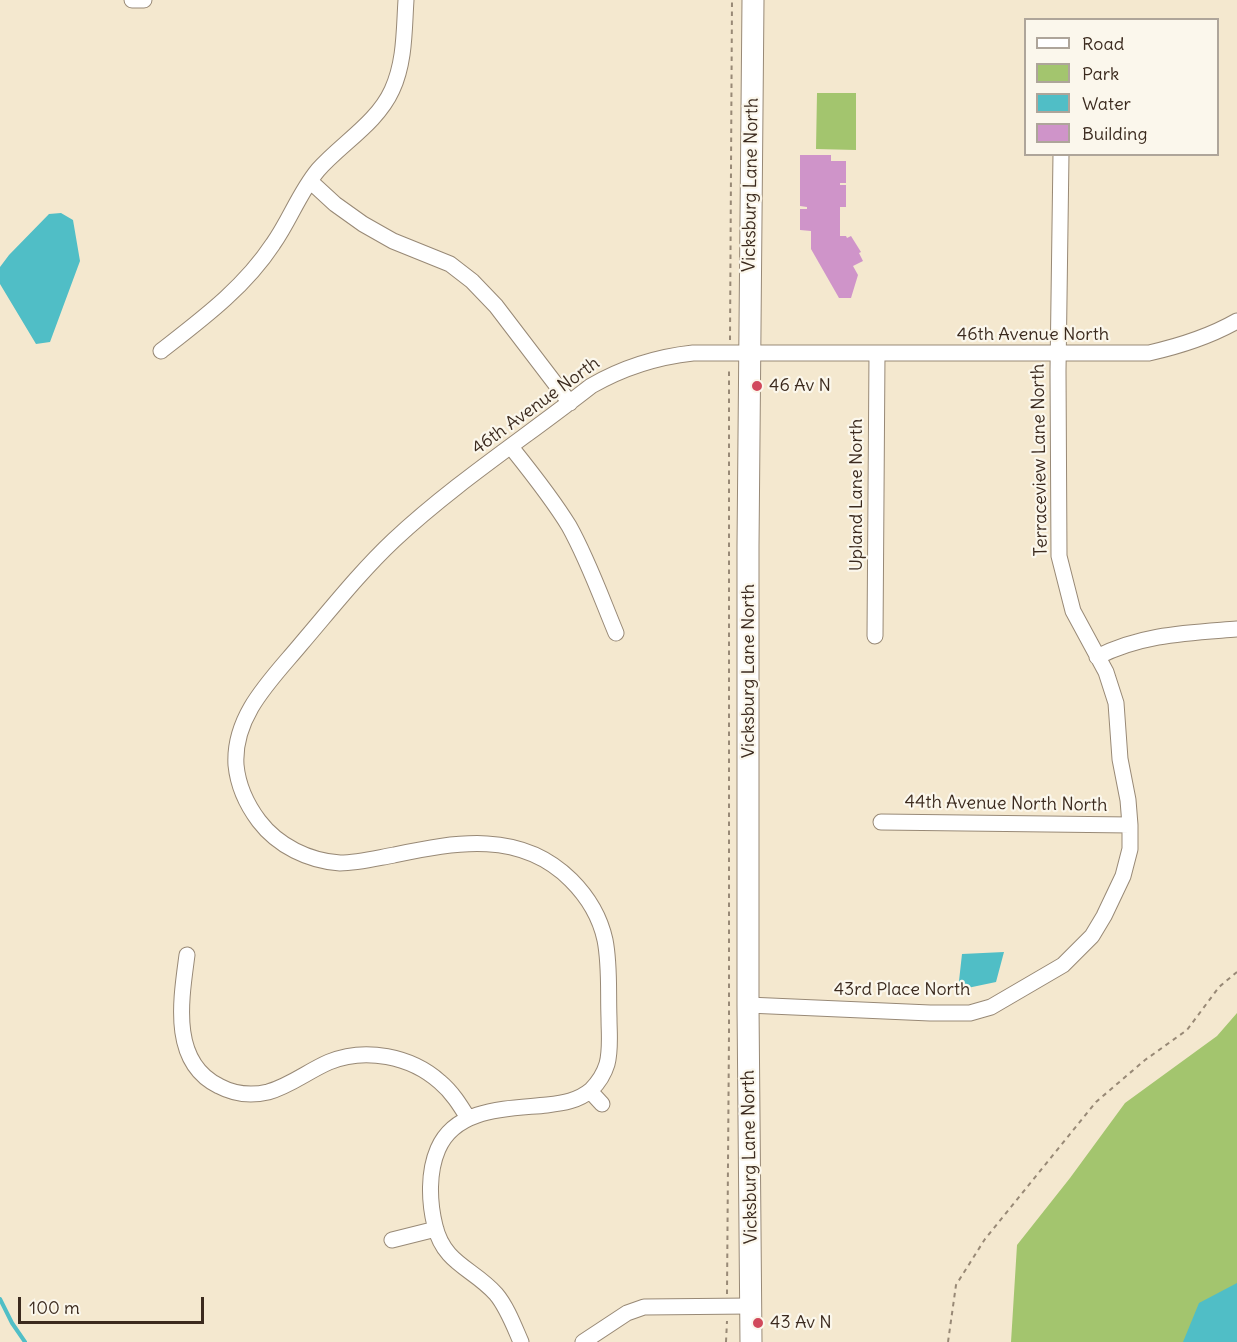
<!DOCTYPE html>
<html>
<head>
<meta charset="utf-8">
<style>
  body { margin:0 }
  #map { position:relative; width:1237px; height:1342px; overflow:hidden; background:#f4e8cf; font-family:Delius,sans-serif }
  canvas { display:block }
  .legend { position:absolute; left:1024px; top:18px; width:195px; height:138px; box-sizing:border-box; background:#fbf7ec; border:2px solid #aea59a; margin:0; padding:8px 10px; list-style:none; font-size:18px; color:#3b2a1e }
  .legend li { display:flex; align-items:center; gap:12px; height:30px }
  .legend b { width:30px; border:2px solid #aea59a }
  .scale { position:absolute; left:18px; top:1297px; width:186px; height:27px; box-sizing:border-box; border:3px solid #3b2a1e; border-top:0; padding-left:8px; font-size:18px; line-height:21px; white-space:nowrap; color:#3b2a1e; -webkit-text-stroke:4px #fbf7ec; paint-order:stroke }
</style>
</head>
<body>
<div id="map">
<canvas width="1237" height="1342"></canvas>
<ul class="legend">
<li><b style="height:8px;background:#fff"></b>Road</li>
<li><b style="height:16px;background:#a3c56e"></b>Park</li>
<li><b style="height:16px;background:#50bec6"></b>Water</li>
<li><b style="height:16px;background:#cf94c9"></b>Building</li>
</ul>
<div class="scale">100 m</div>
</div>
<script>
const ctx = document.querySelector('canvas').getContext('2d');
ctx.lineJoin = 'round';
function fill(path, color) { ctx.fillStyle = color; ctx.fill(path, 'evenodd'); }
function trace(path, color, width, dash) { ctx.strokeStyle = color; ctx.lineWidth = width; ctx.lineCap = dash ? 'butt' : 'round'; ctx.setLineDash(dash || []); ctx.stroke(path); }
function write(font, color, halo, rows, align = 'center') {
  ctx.font = font + ' Delius,sans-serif'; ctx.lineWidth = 4.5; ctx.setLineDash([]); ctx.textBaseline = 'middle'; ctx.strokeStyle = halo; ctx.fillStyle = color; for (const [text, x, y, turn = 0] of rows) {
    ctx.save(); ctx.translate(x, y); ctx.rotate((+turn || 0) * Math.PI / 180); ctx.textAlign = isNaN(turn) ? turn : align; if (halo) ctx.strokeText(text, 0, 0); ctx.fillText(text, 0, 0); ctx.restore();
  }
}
fill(new Path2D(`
  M817 93H856V150L816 149Z
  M1237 1013V1342H1011L1017 1245 1070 1178 1125 1103 1217 1036Z`), '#a3c56e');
fill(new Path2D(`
  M61 213 73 220 80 261 50 342 36 344 0 284V267L9 255 49 214Z
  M1004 952 996 982 958 990 962 954Z
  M1237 1283V1342H1183L1199 1303Z`), '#50bec6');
trace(new Path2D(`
  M0 1299 12 1323 25 1342`), '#50bec6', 4);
fill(new Path2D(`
  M800 155H831V161H846V183H840V185H846V207H840V236H846L847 238 851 236 861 252 859 253 863 261 853 266 858 275 851 298H839L811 249V231L800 230V209H807V207L800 206Z`), '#cf94c9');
const minor = new Path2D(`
  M132 0H144
  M310 181 335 204 363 224 393 241 450 264 472 281 496 306 570 403
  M161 351C202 319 244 288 273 244 290 220 299 193 318 170 342 143 377 123 392 90 405 62 404 30 406 0
  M511 447C531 472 552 498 569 526 588 560 601 597 616 633
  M875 636 877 354
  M1097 657C1142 634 1187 633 1237 629
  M881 822 1130 825
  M187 955C181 1000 170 1062 219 1086 234 1094 251 1096 268 1092 290 1086 308 1071 329 1062 365 1047 411 1056 440 1082 452 1092 460 1105 468 1118
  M748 1005 930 1013H970L991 1007 1063 965 1092 936 1104 916 1123 876 1130 849V825L1128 800 1120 759 1116 703 1106 672 1073 611 1059 556 1058 371 1061 154
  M590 1091 602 1104
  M392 1240 436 1229
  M521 1342C514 1326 507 1307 496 1294 473 1268 444 1264 435 1226 429 1202 428 1172 438 1149 456 1107 509 1109 547 1105 563 1103 578 1101 591 1090 598 1083 604 1074 607 1064 611 1049 609 1033 609 1018 608 992 610 965 605 940 600 917 587 896 571 880 521 830 456 842 394 855 377 858 358 863 340 863 309 861 278 846 259 821 247 805 238 786 236 765 233 715 272 679 301 644 331 609 360 572 394 540 455 483 526 437 591 386 624 367 656 357 693 353H1149C1180 346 1209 337 1237 321
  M583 1342 627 1313 644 1307 751 1306`);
const secondary = new Path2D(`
  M751 1342 748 1005V546L753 0`);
trace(minor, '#988976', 17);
trace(secondary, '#988976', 23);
trace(new Path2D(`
  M730 340 732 0
  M727 1294 729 1033V367
  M726 1342 727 1321
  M948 1342 956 1285 985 1239 1096 1102 1145 1060 1187 1030 1219 987 1237 972`), '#988976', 2, [4.5, 4.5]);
trace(minor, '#fff', 15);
trace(secondary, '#fff', 21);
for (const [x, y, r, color] of [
  [757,386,6,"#d1495b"],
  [758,1323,6,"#d1495b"]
]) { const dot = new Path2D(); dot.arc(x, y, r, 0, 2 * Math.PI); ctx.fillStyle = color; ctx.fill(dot); trace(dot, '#fbf7ec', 2); }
write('18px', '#3b2a1e', '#fbf7ec', [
  ["Vicksburg Lane North",751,185,-89],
  ["46th Avenue North",1033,335],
  ["46th Avenue North",536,406,-36],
  ["Terraceview Lane North",1040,460,-91],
  ["Upland Lane North",857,495,-90],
  ["Vicksburg Lane North",749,671,-90],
  ["44th Avenue North North",1006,804,1],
  ["43rd Place North",902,990],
  ["Vicksburg Lane North",750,1157,-91]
]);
write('18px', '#3b2a1e', '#fbf7ec', [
  ["46 Av N",769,386],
  ["43 Av N",770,1323]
], 'left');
</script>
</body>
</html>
